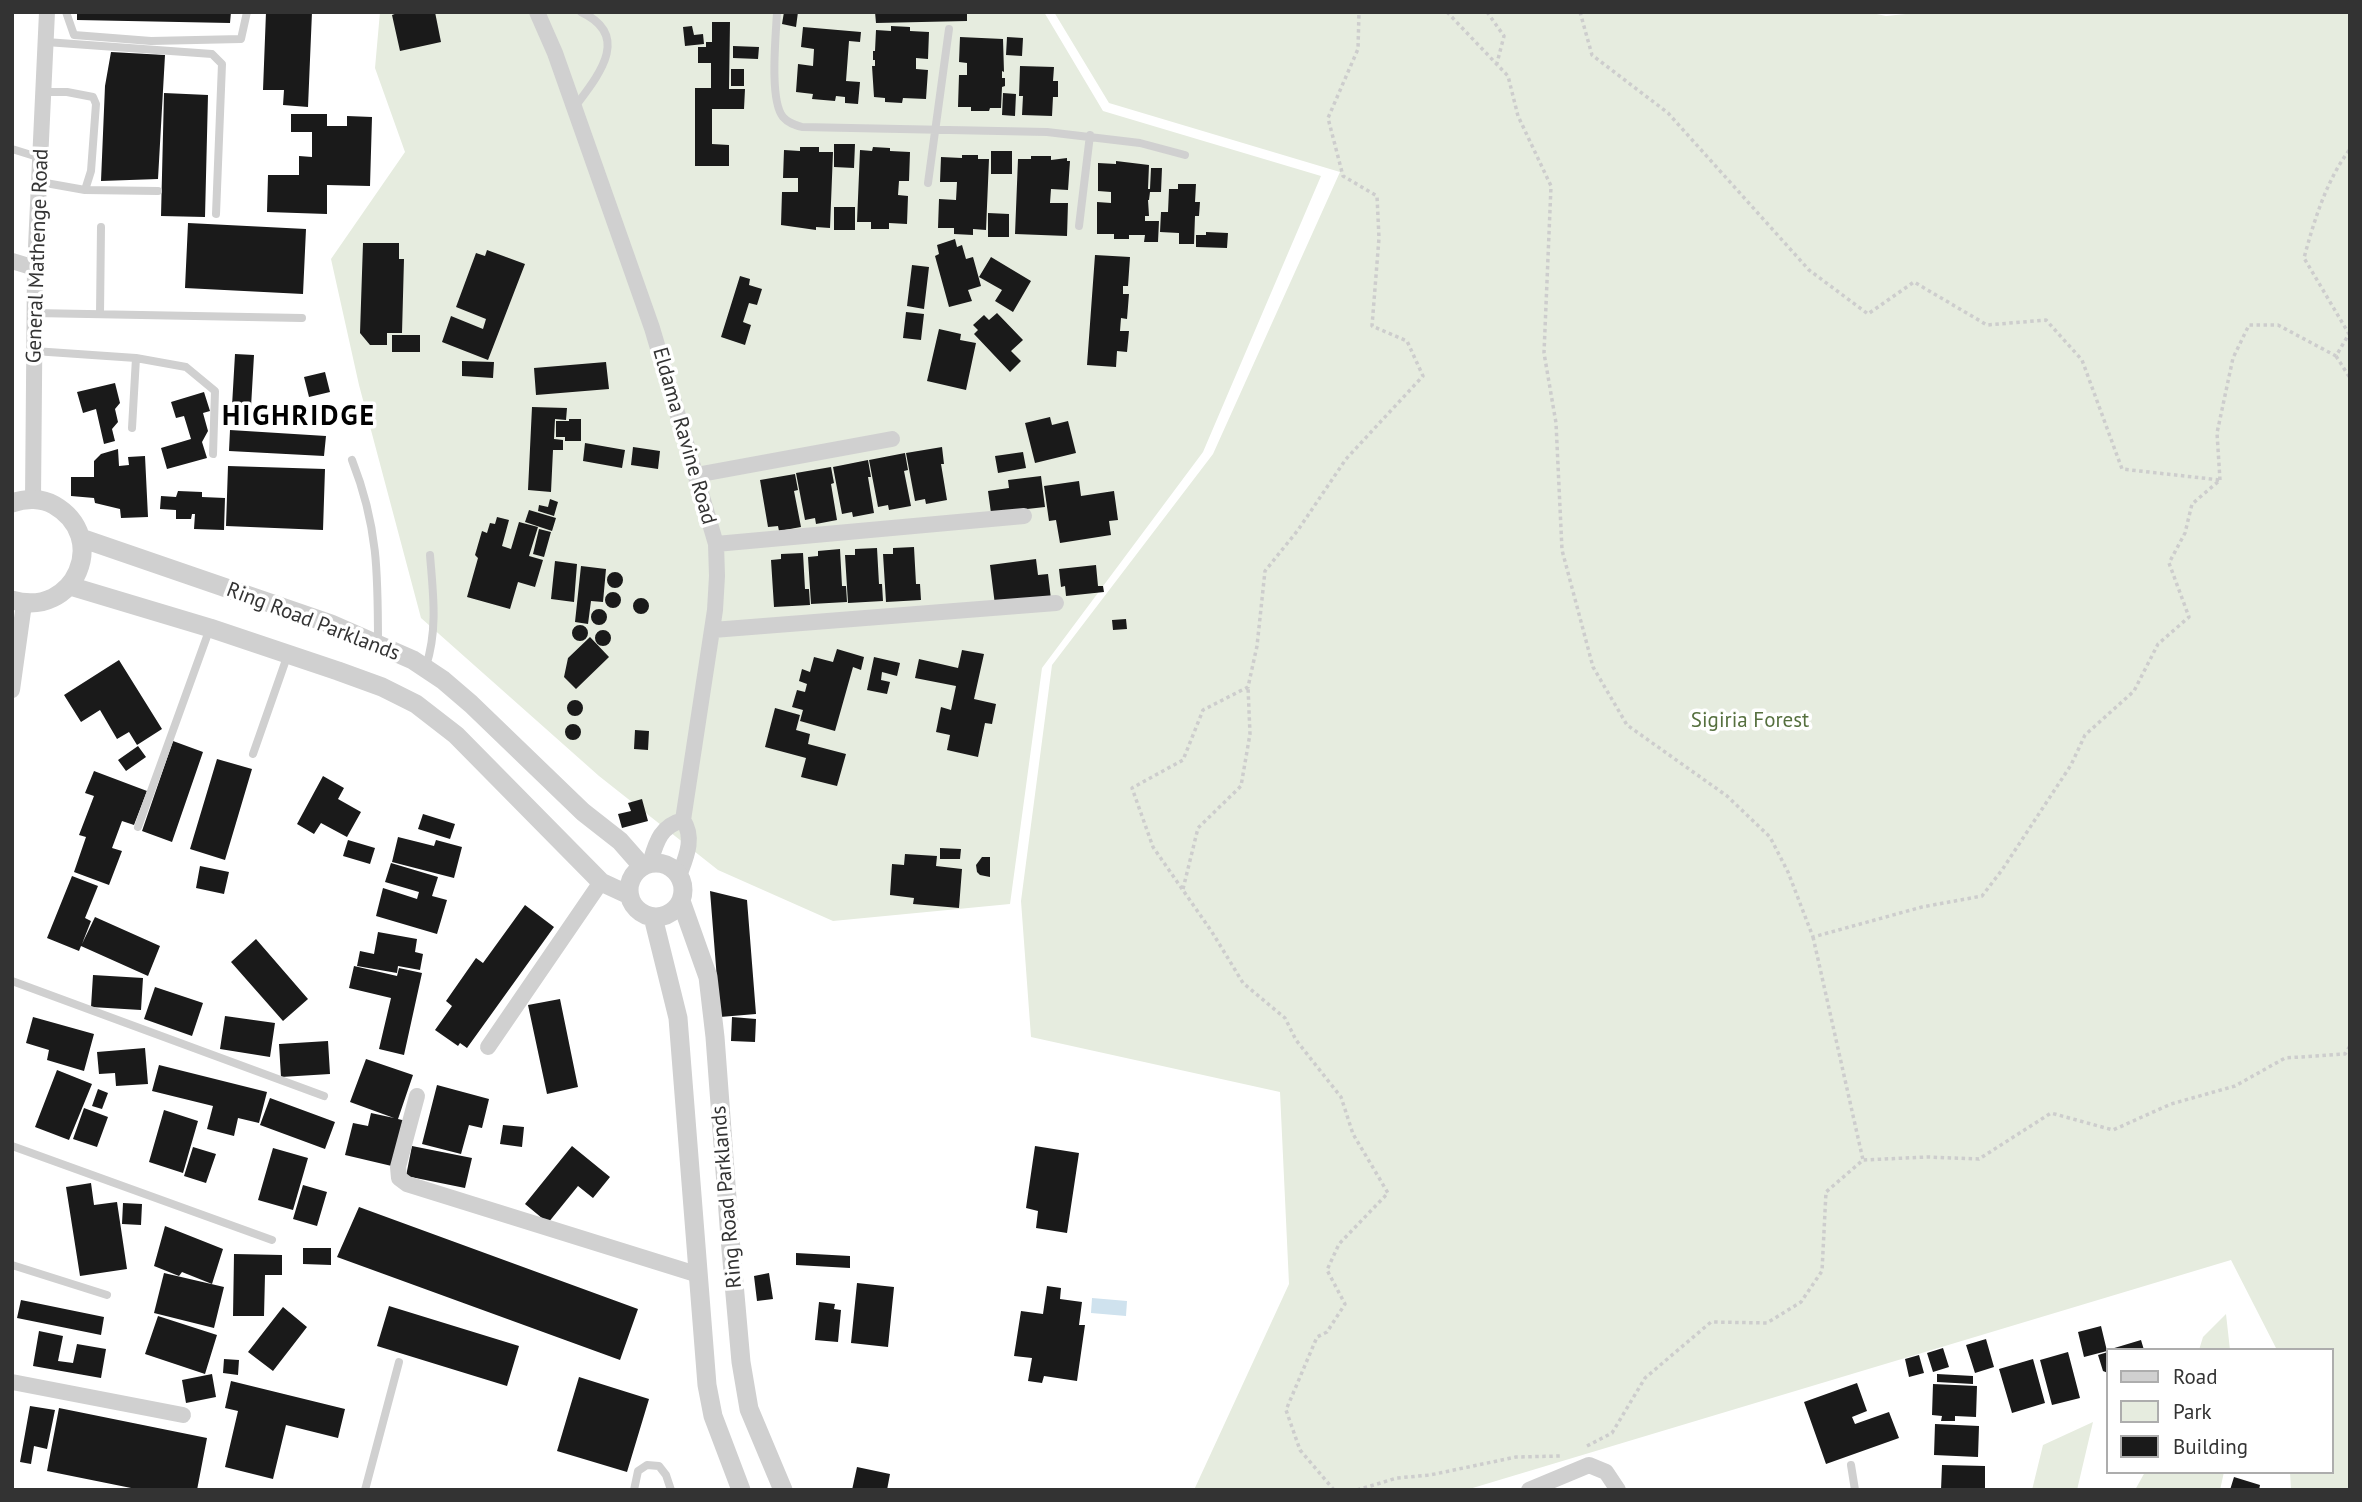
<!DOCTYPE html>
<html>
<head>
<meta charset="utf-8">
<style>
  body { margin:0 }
  #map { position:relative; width:2362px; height:1502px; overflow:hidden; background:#fff; font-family:"PT Sans",sans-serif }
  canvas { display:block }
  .frame { position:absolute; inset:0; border:14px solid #333; pointer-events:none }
  .legend { position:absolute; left:2106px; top:1348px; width:228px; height:126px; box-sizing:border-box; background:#fff; border:2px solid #adadad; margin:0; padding:9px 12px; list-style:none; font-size:21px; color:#333 }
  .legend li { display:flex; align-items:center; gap:14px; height:35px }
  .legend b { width:35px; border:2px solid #adadad }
</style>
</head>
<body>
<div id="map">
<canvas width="2362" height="1502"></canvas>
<div class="frame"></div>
<ul class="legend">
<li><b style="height:9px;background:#d0d0d0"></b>Road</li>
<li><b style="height:19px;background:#e6ecdf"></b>Park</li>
<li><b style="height:19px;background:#1a1a1a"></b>Building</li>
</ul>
</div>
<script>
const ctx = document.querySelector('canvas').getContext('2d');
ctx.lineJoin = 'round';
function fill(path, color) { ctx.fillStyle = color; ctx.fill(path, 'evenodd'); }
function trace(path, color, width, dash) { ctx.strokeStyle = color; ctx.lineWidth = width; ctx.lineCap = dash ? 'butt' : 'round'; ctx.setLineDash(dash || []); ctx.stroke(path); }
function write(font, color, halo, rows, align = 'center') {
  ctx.font = font + ' "PT Sans",sans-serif'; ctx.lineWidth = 7; ctx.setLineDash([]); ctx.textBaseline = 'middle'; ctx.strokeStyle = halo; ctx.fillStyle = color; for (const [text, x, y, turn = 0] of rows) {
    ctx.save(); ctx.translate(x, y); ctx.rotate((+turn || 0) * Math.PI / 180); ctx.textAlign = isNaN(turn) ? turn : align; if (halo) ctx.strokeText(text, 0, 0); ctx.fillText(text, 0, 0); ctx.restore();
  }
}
fill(new Path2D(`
  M380 12H1044L1103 111 1321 176 1203 452 1042 668 1010 904 833 921 718 870 599 776 421 618 359 385 331 259 405 152 375 68Z
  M1054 12H1867L1886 16 1926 12H2350V1490H2291L2290 1472H2332V1350H2277L2231 1260 1466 1490H1194L1289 1284 1280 1092 1031 1037 1021 901 1052 665 1213 454 1340 172 1109 103Z
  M2226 1314 2230 1350H2199L2203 1337Z
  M2093 1422 2077 1490H2032L2043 1445Z
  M2145 1472H2224L2220 1490H2135Z`), '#e6ecdf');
fill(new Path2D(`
  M1092 1298 1127 1301 1126 1316 1091 1313Z`), '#cfe2ee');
fill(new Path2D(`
  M77 12H231L230 23 77 20Z
  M266 12H312L308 107 283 105 284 90H263Z
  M400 12H435L441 42 400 51 392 15Z
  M784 12H798L796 27 782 24Z
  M875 12H967V21L876 23Z
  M712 22H730L729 89H745L744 109H712V144L729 145V166H695V88H711V63H698V47H706V42H712Z
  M692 26 694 35 703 34 704 44 685 46 683 27Z
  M891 26 910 27V31L929 32 928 59 916 58V69L928 70 926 99 903 98 902 103 885 102V98L874 97 872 66H875V60H873V51H875L876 30 891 31Z
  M803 27 861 32 860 42 849 41 846 81 860 82 858 104 845 103V97L836 96 835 101 812 99 813 94 796 92 798 64 813 66 814 49 801 47Z
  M960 37 1003 39 1004 72 1002 71V78H1005V86L1002 87 1001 108H990L989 111H971V107H958L959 75H967V63L959 62Z
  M1007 37 1023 38 1022 56 1006 55Z
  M733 46 759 47 758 59 733 58Z
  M111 52 165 55 158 179 101 181 105 86Z
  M1020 66 1054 67 1053 81H1058V97H1053L1052 116 1022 115 1023 96H1019Z
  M731 69H744V86H731Z
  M164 93 208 95 205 217 161 216Z
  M1003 93 1016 94 1015 116 1002 115Z
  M291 114H327V126H347V116L372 117 370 186 327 185V214L267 212 268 175H299V156L312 157V132H291Z
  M834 144H855L854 168 834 167Z
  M800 147H819V152H833L830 228 816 227V230L781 225 782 192H798V178H783L784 150 800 151Z
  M873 147 890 148V151L910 152 909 181H899L898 195 908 196 907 224 889 223V229H871V222H857L860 150 872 151Z
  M991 151H1012V174H991Z
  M962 155H978V159H989L986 230 973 229V235L954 234V228H938L939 199 956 200 957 182H940L941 157 962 158Z
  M1031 156H1051V160L1067 158V161H1070L1068 190 1051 189 1050 203H1068L1067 236 1015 234 1018 159H1031Z
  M1116 161 1149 165 1148 189H1150L1151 168H1162L1161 192H1150L1149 200H1148L1149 216H1145V221H1159L1158 242H1144L1145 235H1129V239H1114V234H1097V202L1111 203V192L1098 191V163L1116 164Z
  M1178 184H1196L1195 202H1200L1199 216H1195L1194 244H1179V233L1160 232 1161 212H1168L1169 189H1178Z
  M834 207H855V230H834Z
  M988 213 1009 214V237H988Z
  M188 223 306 229 303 294 185 288Z
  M1206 232 1228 233 1227 248 1196 247V235H1206Z
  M955 239 957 247 962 245 966 259 973 257 981 286 968 290 972 301 949 307 935 256 939 254 937 245Z
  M363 243H399V259H404L402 333H387V345H370L360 333Z
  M487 250 525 264 488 360 442 342 451 316 483 329 486 319 456 307 476 253 485 256Z
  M1095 255 1130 257 1128 286H1123V294H1129L1127 319 1121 318 1120 331H1129L1127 352 1117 351 1116 367 1087 365Z
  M991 257 1031 281 1013 312 995 301 1002 290 979 277Z
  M912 265 929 267 924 309 907 306Z
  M740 276 750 279 749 285 762 289 757 305 749 303 743 322 751 325 745 345 721 337Z
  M906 312 924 314 921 340 903 338Z
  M997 313 1023 340 1011 351 1021 361 1010 372 974 334 978 330 973 325 984 315 989 320Z
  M939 329 961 334 960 340 976 343 966 390 927 381Z
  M392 335H420V352H392Z
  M235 354 254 355 251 407 232 406Z
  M462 361 494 362 493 378 462 376Z
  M606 362 609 389 536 395 534 368Z
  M325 372 330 392 309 397 304 377Z
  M115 383 120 403 115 409 118 422 112 429 115 441 104 444 96 409 83 413 77 392Z
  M204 392 210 411 203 413 208 431 202 442 207 458 167 469 161 448 191 439 184 416 176 418 171 402Z
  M532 407 567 408 566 420 555 419 554 439 563 440V450H553L551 492 528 490Z
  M1050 417 1052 425 1068 421 1076 453 1035 463 1025 423Z
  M569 419H581V441H565V437H556V421H569Z
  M230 430 326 436 324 456 229 451Z
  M585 443 625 450 622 468 583 461Z
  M633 447 660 451 658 469 631 465Z
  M942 447 944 464H941L947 500 926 504 925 499 915 501 906 453Z
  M118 449 119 466 129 465 128 457 145 456 148 517 121 518 120 509 95 503 94 498 71 496V477H94V461L101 454Z
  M1023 452 1026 468 998 473 995 456Z
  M905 453 908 470 904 471 911 506 889 510 888 505 878 507 869 460Z
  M868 460 871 477H868L874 513 853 517 852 512 842 514 833 467Z
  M228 466 325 469 323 530 226 526Z
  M831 467 834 483 831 484 837 520 816 524 815 518 805 520 796 473Z
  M795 474 798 490 794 491 801 527 779 531 778 526 768 527 760 480Z
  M1041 476 1045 507 991 513 988 491 1009 488 1008 480Z
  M1079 481 1081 496 1114 491 1118 520 1109 521 1111 535 1060 543 1056 520 1049 521 1044 486Z
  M178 491 202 492V497L225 498 224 530 194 529 195 514H192L191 519H176V510L160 509 161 496 176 497Z
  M550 499 558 502 554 516 538 511 539 505 548 507Z
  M529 510 556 518 552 531 525 522Z
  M497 517 509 520 502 546 511 549 519 522 538 527 529 556 543 560 535 587 518 582 510 609 467 597 478 558 475 555 482 531 487 533 490 523 495 524Z
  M539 529 551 532 544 557 533 554Z
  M914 547 916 584H920L921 600 886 602 883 554H893V548Z
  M877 548 879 584H882L883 601 848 603 845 555H855V549Z
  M840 549 842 586H846L847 602 811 604 808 557 818 556V551Z
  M803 553 805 589H809L810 605 774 607 771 560 781 559V554Z
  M1036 559 1038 575 1048 574 1051 599 995 605 990 565Z
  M555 561 577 564 574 602 551 599Z
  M1096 565 1098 586H1103L1104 592 1066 596 1065 586 1061 587 1059 569Z
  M581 566 606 569 603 602 591 601 588 624 575 622Z
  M607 580a8 8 0 1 1 16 0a8 8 0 1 1-16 0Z
  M605 600a8 8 0 1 1 16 0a8 8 0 1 1-16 0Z
  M633 606a8 8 0 1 1 16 0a8 8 0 1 1-16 0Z
  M591 617a8 8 0 1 1 16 0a8 8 0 1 1-16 0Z
  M1126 619 1127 629 1113 630 1112 620Z
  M572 633a8 8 0 1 1 16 0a8 8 0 1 1-16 0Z
  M595 638a8 8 0 1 1 16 0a8 8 0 1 1-16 0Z
  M590 637 609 657 576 689 564 677 568 658Z
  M837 649 864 657 861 670 853 667 835 731 800 721 803 710 792 707 797 690 805 692 807 684 799 681 802 669 810 672 814 657 833 662Z
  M962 650 984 654 974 699 996 704 992 724 985 723 978 757 947 750 950 735 936 732 941 707 951 710 956 686 915 678 919 659 958 668Z
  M874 657 900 663 897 676 882 672 881 680 890 682 887 694 867 690Z
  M119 660 162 729 137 745 129 732 117 739 100 710 81 722 64 695Z
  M567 708a8 8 0 1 1 16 0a8 8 0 1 1-16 0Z
  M775 708 800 715 796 730 810 734 808 744 846 754 837 786 801 777 806 758 765 747Z
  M565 732a8 8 0 1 1 16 0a8 8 0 1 1-16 0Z
  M635 730 649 731 648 750 634 749Z
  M173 741 203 752 172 842 142 831Z
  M138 746 146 757 126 771 118 760Z
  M217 759 252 769 225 860 190 849Z
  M94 771 147 791 134 825 122 821 112 848 122 851 109 885 74 872 86 837 79 835 94 796 85 793Z
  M323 776 344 788 338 799 361 812 347 837 321 823 314 834 297 824Z
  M642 799 648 821 622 828 618 814 631 811 628 803Z
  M423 814 455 824 450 839 418 829Z
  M398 837 434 846 436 840 462 847 454 878 392 862Z
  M348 840 375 848 370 864 343 856Z
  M940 848 961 849 960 859H940Z
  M905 854 937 856 936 866 962 869 959 908 913 904 914 898 890 895 892 864 904 865Z
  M982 857H990V877L980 875 977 872 976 865Z
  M391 863 438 877 432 896 447 900 437 934 376 916 383 888 417 899 419 892 385 882Z
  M200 866 229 872 224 894 196 888Z
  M72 876 98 886 85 918 91 921 82 944 95 917 160 946 148 976 81 946 79 951 47 938Z
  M710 891 747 900 756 1014 720 1017Z
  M525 905 554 927 467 1048 460 1043 458 1046 435 1030 452 1006 446 1001 476 958 483 963Z
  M378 932 417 939 415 952 423 954 420 970 398 966 397 973 357 966 360 951 374 954Z
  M256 939 308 999 283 1021 231 962Z
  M354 966 397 976 399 968 422 973 404 1055 379 1049 391 998 349 988Z
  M93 975 143 978 141 1010 91 1007Z
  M155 987 203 1003 192 1036 144 1019Z
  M560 999 578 1087 547 1094 528 1005Z
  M225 1016 275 1023 270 1057 220 1049Z
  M33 1017 94 1034 84 1071 47 1060 49 1050 26 1043Z
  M732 1017 756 1019 755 1042 731 1041Z
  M328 1041 330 1074 281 1077 279 1044Z
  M145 1048 148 1084 116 1086 115 1073 99 1074 97 1052Z
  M366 1059 413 1075 398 1119 406 1121 396 1167 345 1155 353 1123 368 1126 371 1113 394 1118 350 1102Z
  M159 1065 267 1092 259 1123 238 1118 234 1136 207 1129 213 1106 152 1091Z
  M57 1070 92 1084 69 1140 35 1127Z
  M437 1085 489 1099 482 1128 469 1125 461 1154 422 1144Z
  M98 1089 108 1093 102 1109 92 1106Z
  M270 1098 335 1122 325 1149 260 1125Z
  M84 1108 108 1117 97 1147 73 1139Z
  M164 1110 198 1121 183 1173 149 1162Z
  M503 1125 524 1127 522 1147 500 1144Z
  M412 1146 472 1158 465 1188 406 1176Z
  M572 1146 610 1177 593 1198 578 1186 548 1223 525 1204Z
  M1035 1146 1079 1153 1067 1233 1036 1228 1038 1211 1026 1208Z
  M193 1147 216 1154 206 1183 184 1176Z
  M273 1148 308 1158 293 1210 258 1200Z
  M91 1183 94 1205 117 1202 127 1269 80 1276 66 1187Z
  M303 1185 327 1192 317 1226 293 1219Z
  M123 1203 142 1204 141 1225 122 1224Z
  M359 1207 638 1309 620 1360 337 1257Z
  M165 1226 223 1249 212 1284 182 1272 179 1276 154 1266Z
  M303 1248H331V1265L303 1264Z
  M796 1253 850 1256V1268L796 1265Z
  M234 1254 282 1255V1275H265L264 1316H233Z
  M164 1273 224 1287 214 1328 154 1313Z
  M769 1273 773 1299 757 1301 754 1276Z
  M857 1283 894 1287 888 1347 851 1343Z
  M1047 1286 1061 1288 1060 1299 1082 1302 1079 1325H1085L1077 1381 1044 1376 1042 1383 1028 1381 1032 1358 1014 1356 1021 1311 1043 1314Z
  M21 1300 104 1317 101 1335 17 1318Z
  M819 1302 835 1304 834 1309 841 1310 838 1342 815 1340Z
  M389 1306 519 1346 507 1386 377 1346Z
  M283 1307 307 1327 273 1371 248 1352Z
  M158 1316 217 1335 205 1374 145 1354Z
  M2101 1326 2107 1351 2084 1357 2078 1332Z
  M39 1331 63 1336 58 1361 73 1363 77 1344 106 1349 101 1378 33 1366Z
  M1986 1339 1994 1367 1975 1373 1966 1345Z
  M2141 1340 2144 1350H2111V1349Z
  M1943 1348 1949 1367 1933 1372 1927 1353Z
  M2068 1352 2080 1398 2052 1405 2040 1360Z
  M2108 1352V1373L2103 1371 2098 1355Z
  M1919 1355 1924 1373 1909 1377 1905 1359Z
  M224 1359 239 1360 238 1375 223 1373Z
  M2033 1359 2045 1403 2012 1413 1999 1369Z
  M212 1374 216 1397 186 1403 182 1380Z
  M1937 1374 1973 1376V1384L1937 1382Z
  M579 1377 649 1399 627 1472 557 1451Z
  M231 1381 345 1409 338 1438 286 1425 273 1479 225 1467 238 1411 225 1408Z
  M1857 1383 1867 1411 1852 1417 1855 1424 1889 1412 1899 1438 1826 1464 1804 1402Z
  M1933 1384 1977 1386 1976 1417 1955 1416V1421H1941L1942 1416 1932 1415Z
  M30 1406 55 1410 47 1449 34 1446 31 1464 20 1462Z
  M59 1408 207 1438 197 1490H141L47 1471Z
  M1935 1424 1979 1426 1978 1457 1934 1455Z
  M1942 1465 1985 1466V1490H1941Z
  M857 1467 890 1474 887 1490H852Z
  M2234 1477 2260 1485 2259 1490H2230Z`), '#1a1a1a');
trace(new Path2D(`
  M1447 12 1508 76 1518 116 1551 186 1544 353 1556 423 1562 550 1593 667 1627 725 1727 796 1770 837 1788 872 1813 937 1922 907 1982 896 2002 870 2071 765 2085 735 2134 691 2158 644 2189 617 2169 563 2185 533 2192 504 2220 480
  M1487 12 1504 36 1497 63
  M1580 12 1592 55 1668 113 1809 270 1868 314 1914 282 1987 325 2046 320 2082 360 2122 469 2220 480
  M2336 356 2350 378
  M2220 480 2217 433 2233 358 2249 325H2278L2336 356 2349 334 2304 258C2314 221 2326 181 2350 149
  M1183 889 1198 828 1241 786 1250 734 1248 687
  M1813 937 1863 1160
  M1587 1446 1612 1433 1645 1378 1711 1322 1767 1323 1801 1302 1822 1271 1826 1192 1863 1160 1927 1157 1979 1159 2051 1113 2113 1130 2171 1104 2235 1086 2285 1058 2345 1054 2350 1046
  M1334 1490 1300 1450 1286 1410 1317 1337 1327 1332 1345 1304 1327 1270 1339 1244 1388 1193 1353 1134 1341 1097 1296 1040 1285 1018 1243 983 1212 932 1153 847 1132 788 1183 760 1203 710 1248 687 1257 646 1265 571 1298 530 1346 459 1423 376 1407 341 1372 326 1379 238 1377 196 1343 176 1328 118 1358 49 1359 12
  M1357 1490 1397 1478 1430 1475 1516 1457 1561 1456`), '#cdcdcd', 3.5, [3.5, 3.5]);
trace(new Path2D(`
  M66 12 74 35 151 41 241 39 247 12
  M777 12C776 35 769 100 783 117 788 123 795 125 802 127L1047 132 1140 143 1185 155
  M46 42 212 54 222 64 216 214
  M44 92H67L93 97 96 104 91 171 85 190
  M574 108C597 77 633 36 581 12
  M12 149 41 158
  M40 182 85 190 158 191
  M928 183 949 29
  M1079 226 1090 135
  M34 313 302 318
  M100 314 101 227
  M34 351 136 358 186 367 215 391 213 454
  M132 428 136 358
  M352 460C378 526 378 574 378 643
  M426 666C438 629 433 593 430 555
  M253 754 288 654
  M138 827 210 628
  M12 981 324 1096
  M12 1146 272 1240
  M12 1265 107 1295
  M1851 1465 1855 1490
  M365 1490 399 1362
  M634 1490 638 1471 647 1465 659 1466 666 1475 671 1490`), '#d0d0d0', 8);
trace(new Path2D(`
  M537 12 555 53 652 328 716 544 717 576 715 610 683 820
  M12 261 35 268
  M696 475 892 439
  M33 499 35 268 47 12
  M716 544 1024 516
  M713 630 1056 603
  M12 690 24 604
  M650 863C656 843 660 826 683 820
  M679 876C686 857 695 838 683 820
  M488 1047 601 882
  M417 1096 398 1167 399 1178 407 1184 699 1275
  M12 1382 183 1415
  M1529 1490 1589 1465 1606 1472 1618 1490`), '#d0d0d0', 16);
trace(new Path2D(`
  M12 503C26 498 42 498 54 505 110 537 75 619 12 600
  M81 538 331 624 413 660 443 680 471 704 583 812 620 841 642 866
  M70 586 210 628 338 671 382 687 416 704 456 735 601 882 629 895
  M629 890a27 27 0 1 1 54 0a27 27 0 1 1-54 0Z
  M681 901 708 977 715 1037 730 1238 741 1362 749 1409 783 1490
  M653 917 678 1018 707 1385 713 1416 741 1490`), '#d0d0d0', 19);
write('21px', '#333', '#fff', [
  ["General Mathenge Road",38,256,-88],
  ["Eldama Ravine Road",684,436,74],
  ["Ring Road Parklands",313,622,21],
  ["Ring Road Parklands",727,1197,-95]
]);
write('21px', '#56703f', '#fff', [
  ["Sigiria Forest",1750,721]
]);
ctx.letterSpacing = '2px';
write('bold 28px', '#000', '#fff', [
  ["HIGHRIDGE",299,417]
]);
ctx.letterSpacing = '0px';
</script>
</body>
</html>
